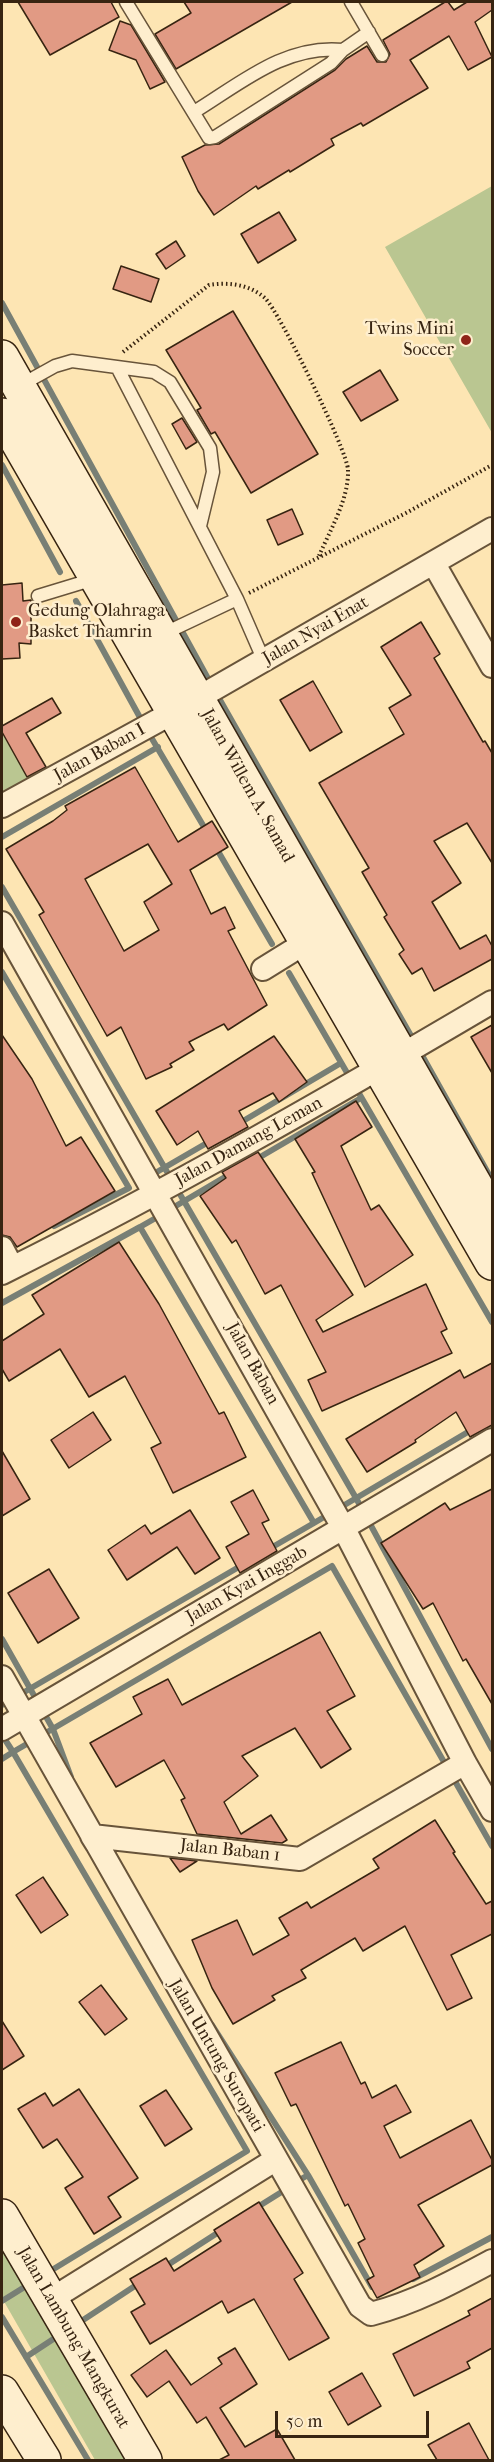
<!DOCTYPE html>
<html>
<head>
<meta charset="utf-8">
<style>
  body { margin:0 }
  #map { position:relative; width:494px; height:2462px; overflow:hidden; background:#fde5b3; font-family:"IM FELL French Canon",serif }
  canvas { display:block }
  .frame { position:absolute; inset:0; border:3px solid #372411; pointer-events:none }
  .scale { position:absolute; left:275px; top:2411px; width:154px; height:27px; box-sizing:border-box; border:3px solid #372411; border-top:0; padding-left:8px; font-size:18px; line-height:21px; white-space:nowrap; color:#372411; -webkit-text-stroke:4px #feeece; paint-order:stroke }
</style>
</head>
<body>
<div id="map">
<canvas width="494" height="2462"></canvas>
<div class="frame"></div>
<div class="scale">50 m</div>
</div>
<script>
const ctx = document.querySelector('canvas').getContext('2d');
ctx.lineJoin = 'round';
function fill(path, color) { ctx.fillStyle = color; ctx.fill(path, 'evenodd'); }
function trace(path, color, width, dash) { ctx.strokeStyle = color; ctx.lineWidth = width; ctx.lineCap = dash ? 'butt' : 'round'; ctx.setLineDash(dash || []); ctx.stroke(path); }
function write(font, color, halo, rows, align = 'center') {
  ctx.font = font + ' "IM FELL French Canon",serif'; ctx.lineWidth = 5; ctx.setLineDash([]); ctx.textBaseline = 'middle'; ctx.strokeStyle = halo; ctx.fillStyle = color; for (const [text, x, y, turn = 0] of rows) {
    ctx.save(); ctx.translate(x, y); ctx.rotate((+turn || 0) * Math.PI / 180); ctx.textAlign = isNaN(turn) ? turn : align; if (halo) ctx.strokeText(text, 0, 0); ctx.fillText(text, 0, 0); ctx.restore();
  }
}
fill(new Path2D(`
  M492 186V433L385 247Z
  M2 733 32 786 2 802Z
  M2 2227 137 2460H95L2 2298Z`), '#bac691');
trace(new Path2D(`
  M2 303 211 684
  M2 465 60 572
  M76 601 143 723
  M216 693 414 1041
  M148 732 207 832
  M2 837 158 747
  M215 846 272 944
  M2 887 356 1498 492 1749
  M2 972 129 1188 54 1226
  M289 973 492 1322
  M419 1050 492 1180
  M238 1124 341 1063
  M255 1160 361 1098
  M150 1176 212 1140
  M169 1210 230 1174
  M140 1227 161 1215
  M2 1303 140 1227 314 1523 269 1549
  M314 1523 473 1429
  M2 1639 53 1729 71 1777
  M2 1705 244 1564
  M2 1735 13 1752 332 1566 492 1846
  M2 1759 13 1752 247 2151 47 2273
  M212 2025 308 2175
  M296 2182 308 2175 372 2287
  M256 2208 288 2188
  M163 2268 222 2230
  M413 2279 492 2237
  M2 2301 31 2283
  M2 2317 88 2460
  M77 2324 141 2282
  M26 2357 61 2334`), '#787f75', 6);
const building = new Path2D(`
  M18 2H111L119 17 50 55Z
  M184 2H292L176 69 155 34 191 13Z
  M445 2H448L454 10 467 2H492V10L475 22 492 57 468 70 449 36 410 60 428 88 363 126 361 123 331 139 334 145 290 172 289 170 258 189 256 186 214 215 198 191 182 157 205 145 219 144 335 70 346 59 367 46 377 62H386L390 54 383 40Z
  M120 21 131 25 165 82 150 89 136 60 109 50Z
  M279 212 296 240 258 263 241 234Z
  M176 241 185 256 166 269 156 254Z
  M121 266 159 279 151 302 113 289Z
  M233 311 318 454 251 493 215 432 211 434 197 410 201 408 166 350Z
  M380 370 398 400 361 421 343 392Z
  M182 418 197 442 186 449 172 424Z
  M292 509 303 534 278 545 267 520Z
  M22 583 23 601 31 600V644L19 643 20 658 2 659V585Z
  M421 622 440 654 434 658 483 742 485 741 492 753V863L467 823 434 841 461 883 432 902 460 949 486 935 492 946V959L434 991 422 968 412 974 399 954 404 950 384 917 387 915 362 872 369 868 319 783 404 734 389 708 411 695 381 647Z
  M313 681 342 732 310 751 280 700Z
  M52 698 61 713 26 733 46 767 27 777 2 732V726Z
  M135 767 178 842 212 821 228 847 190 870 211 914 225 907 235 928 228 931 267 1005 228 1030 224 1024 189 1042 194 1050 170 1064 172 1067 146 1079 121 1027 107 1036 39 915 44 912 6 849 53 821 67 810 65 806ZM148 844 172 884 144 902 159 930 124 951 85 879Z
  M492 1025V1073L471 1037Z
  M2 1035 32 1079 66 1146 81 1137 115 1191 17 1247 10 1237 2 1235Z
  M274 1036 307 1082 279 1102 273 1093 239 1111 248 1127 208 1149 198 1131 177 1145 156 1111Z
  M356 1101 372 1127 341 1146 371 1210 379 1205 413 1255 365 1287 312 1173 315 1172 295 1139Z
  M258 1152 353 1295 316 1320 323 1332 426 1284 447 1329 441 1332 452 1353 322 1411 308 1380 326 1372 281 1285 265 1294 236 1240 232 1243 200 1196 226 1178 222 1172Z
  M119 1242 159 1304 219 1414 224 1412 246 1457 173 1493 151 1448 161 1443 125 1376 89 1397 60 1349 9 1381 2 1369V1341L44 1314 32 1295Z
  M492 1363V1425L470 1437 456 1412 415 1440 416 1442 367 1472 346 1439 460 1370 464 1378Z
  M93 1412 111 1440 69 1468 51 1440Z
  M2 1451 30 1499 2 1516Z
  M492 1489V1704L466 1659 463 1661 433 1603 423 1609 381 1543 445 1503 450 1510Z
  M253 1490 269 1520 262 1523 277 1551 240 1573 226 1547 249 1534 231 1502Z
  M190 1510 220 1558 195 1574 177 1547 127 1580 108 1550 145 1525 151 1534Z
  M49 1569 79 1618 38 1643 8 1593Z
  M320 1632 355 1696 327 1711 351 1749 321 1768 295 1728 242 1756 258 1776 224 1802 241 1834 271 1815 287 1840 282 1843 197 1834 181 1800 185 1798 164 1760 116 1787 90 1743 142 1714 133 1697 168 1679 182 1705Z
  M435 1820 455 1852 453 1853 486 1904 492 1901V1934L451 1955 472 1998 447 2010 405 1926 363 1951 355 1938 301 1970 306 1978 272 1996 275 2000 233 2024 212 1988 192 1940 237 1920 253 1955 289 1935 279 1918 307 1902 311 1908 379 1868 373 1859Z
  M170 1858 197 1861 180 1872Z
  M43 1877 68 1915 41 1933 16 1895Z
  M101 1985 127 2019 105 2035 79 2002Z
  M2 2021 24 2056 2 2070Z
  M341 2042 361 2084 365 2082 372 2098 396 2085 411 2112 384 2126 400 2158 471 2120 492 2160V2165L418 2205 444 2246 414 2265 420 2277 377 2298 367 2280 374 2276 358 2243 365 2239 348 2204 345 2206 296 2104 291 2106 275 2073Z
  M79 2089 138 2178 108 2197 121 2217 94 2234 65 2188 83 2177 57 2139 43 2148 18 2109 45 2093 53 2106Z
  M166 2090 192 2129 165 2146 140 2106Z
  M259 2202 303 2273 294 2279 329 2338 289 2360 254 2299 228 2313 222 2301 150 2344 131 2312 145 2304 130 2279 166 2258 174 2271 221 2241 214 2230Z
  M492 2298V2348L467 2362 470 2368 414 2396 393 2354 470 2315 468 2311Z
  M235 2348 257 2384 220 2408 245 2447 277 2429 295 2460H219L229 2455 206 2417 197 2423 169 2381 147 2397 131 2375 166 2350 191 2385 222 2364 218 2358Z
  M362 2373 381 2406 348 2425 329 2392Z
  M469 2423 489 2460H437L428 2445Z`);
fill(building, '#e19a84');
trace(building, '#372411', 1.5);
const lane = new Path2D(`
  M126 2 209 138 215 137 331 63 343 50 369 32
  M351 2 382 55
  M194 112C240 84 285 44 343 50
  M117 367 237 599 264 661
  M19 386 55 366 72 361 154 372 170 382 210 448 213 472 200 526
  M38 596 94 579
  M163 634 237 599`);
const street = new Path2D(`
  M434 564 492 666
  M2 806 172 713 492 529
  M2 923 344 1529 465 1763 492 1810
  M263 969 305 943
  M2 1248 12 1267
  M2 1273C169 1190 331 1097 492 1002
  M2 1677 360 2306 371 2314C414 2303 453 2282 492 2261
  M2 1729 492 1440
  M97 1844 92 1836 300 1859 465 1763
  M50 2300 275 2160`);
const secondary = new Path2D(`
  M2 357 492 1214
  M2 415 492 1263
  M2 2216 145 2460
  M2 2392 44 2460`);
trace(lane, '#68543a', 15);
trace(street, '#68543a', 26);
trace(secondary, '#372411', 36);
trace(new Path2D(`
  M123 352 209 285C228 282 249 284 265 298 279 311 348 452 348 470 349 499 330 530 319 556
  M249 593 406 513 492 465`), '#372411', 4, [1.5, 3]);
trace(lane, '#feeece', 12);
trace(street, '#feeece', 22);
trace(secondary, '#feeece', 33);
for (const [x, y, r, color] of [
  [466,340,6,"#8f2418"],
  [16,622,6,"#8f2418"]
]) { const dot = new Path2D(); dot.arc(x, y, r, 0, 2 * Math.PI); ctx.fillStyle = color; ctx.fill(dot); trace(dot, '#feeece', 2); }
write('18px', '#372411', '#feeece', [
  ["Twins Mini",454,330],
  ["Soccer",454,351],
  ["Gedung Olahraga",28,612,"left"],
  ["Basket Thamrin",28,633,"left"]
], 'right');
write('18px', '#372411', '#feeece', [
  ["Jalan Nyai Enat",316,631,-30],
  ["Jalan Baban I",100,753,-29],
  ["Jalan Willem A. Samad",247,786,61],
  ["Jalan Damang Leman",249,1142,-29],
  ["Jalan Baban",252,1364,61],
  ["Jalan Kyai Inggab",247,1585,-30],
  ["Jalan Baban 1",230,1851,6],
  ["Jalan Untung Suropati",216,2056,60],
  ["Jalan Lambung Mangkurat",73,2338,60]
]);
</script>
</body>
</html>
